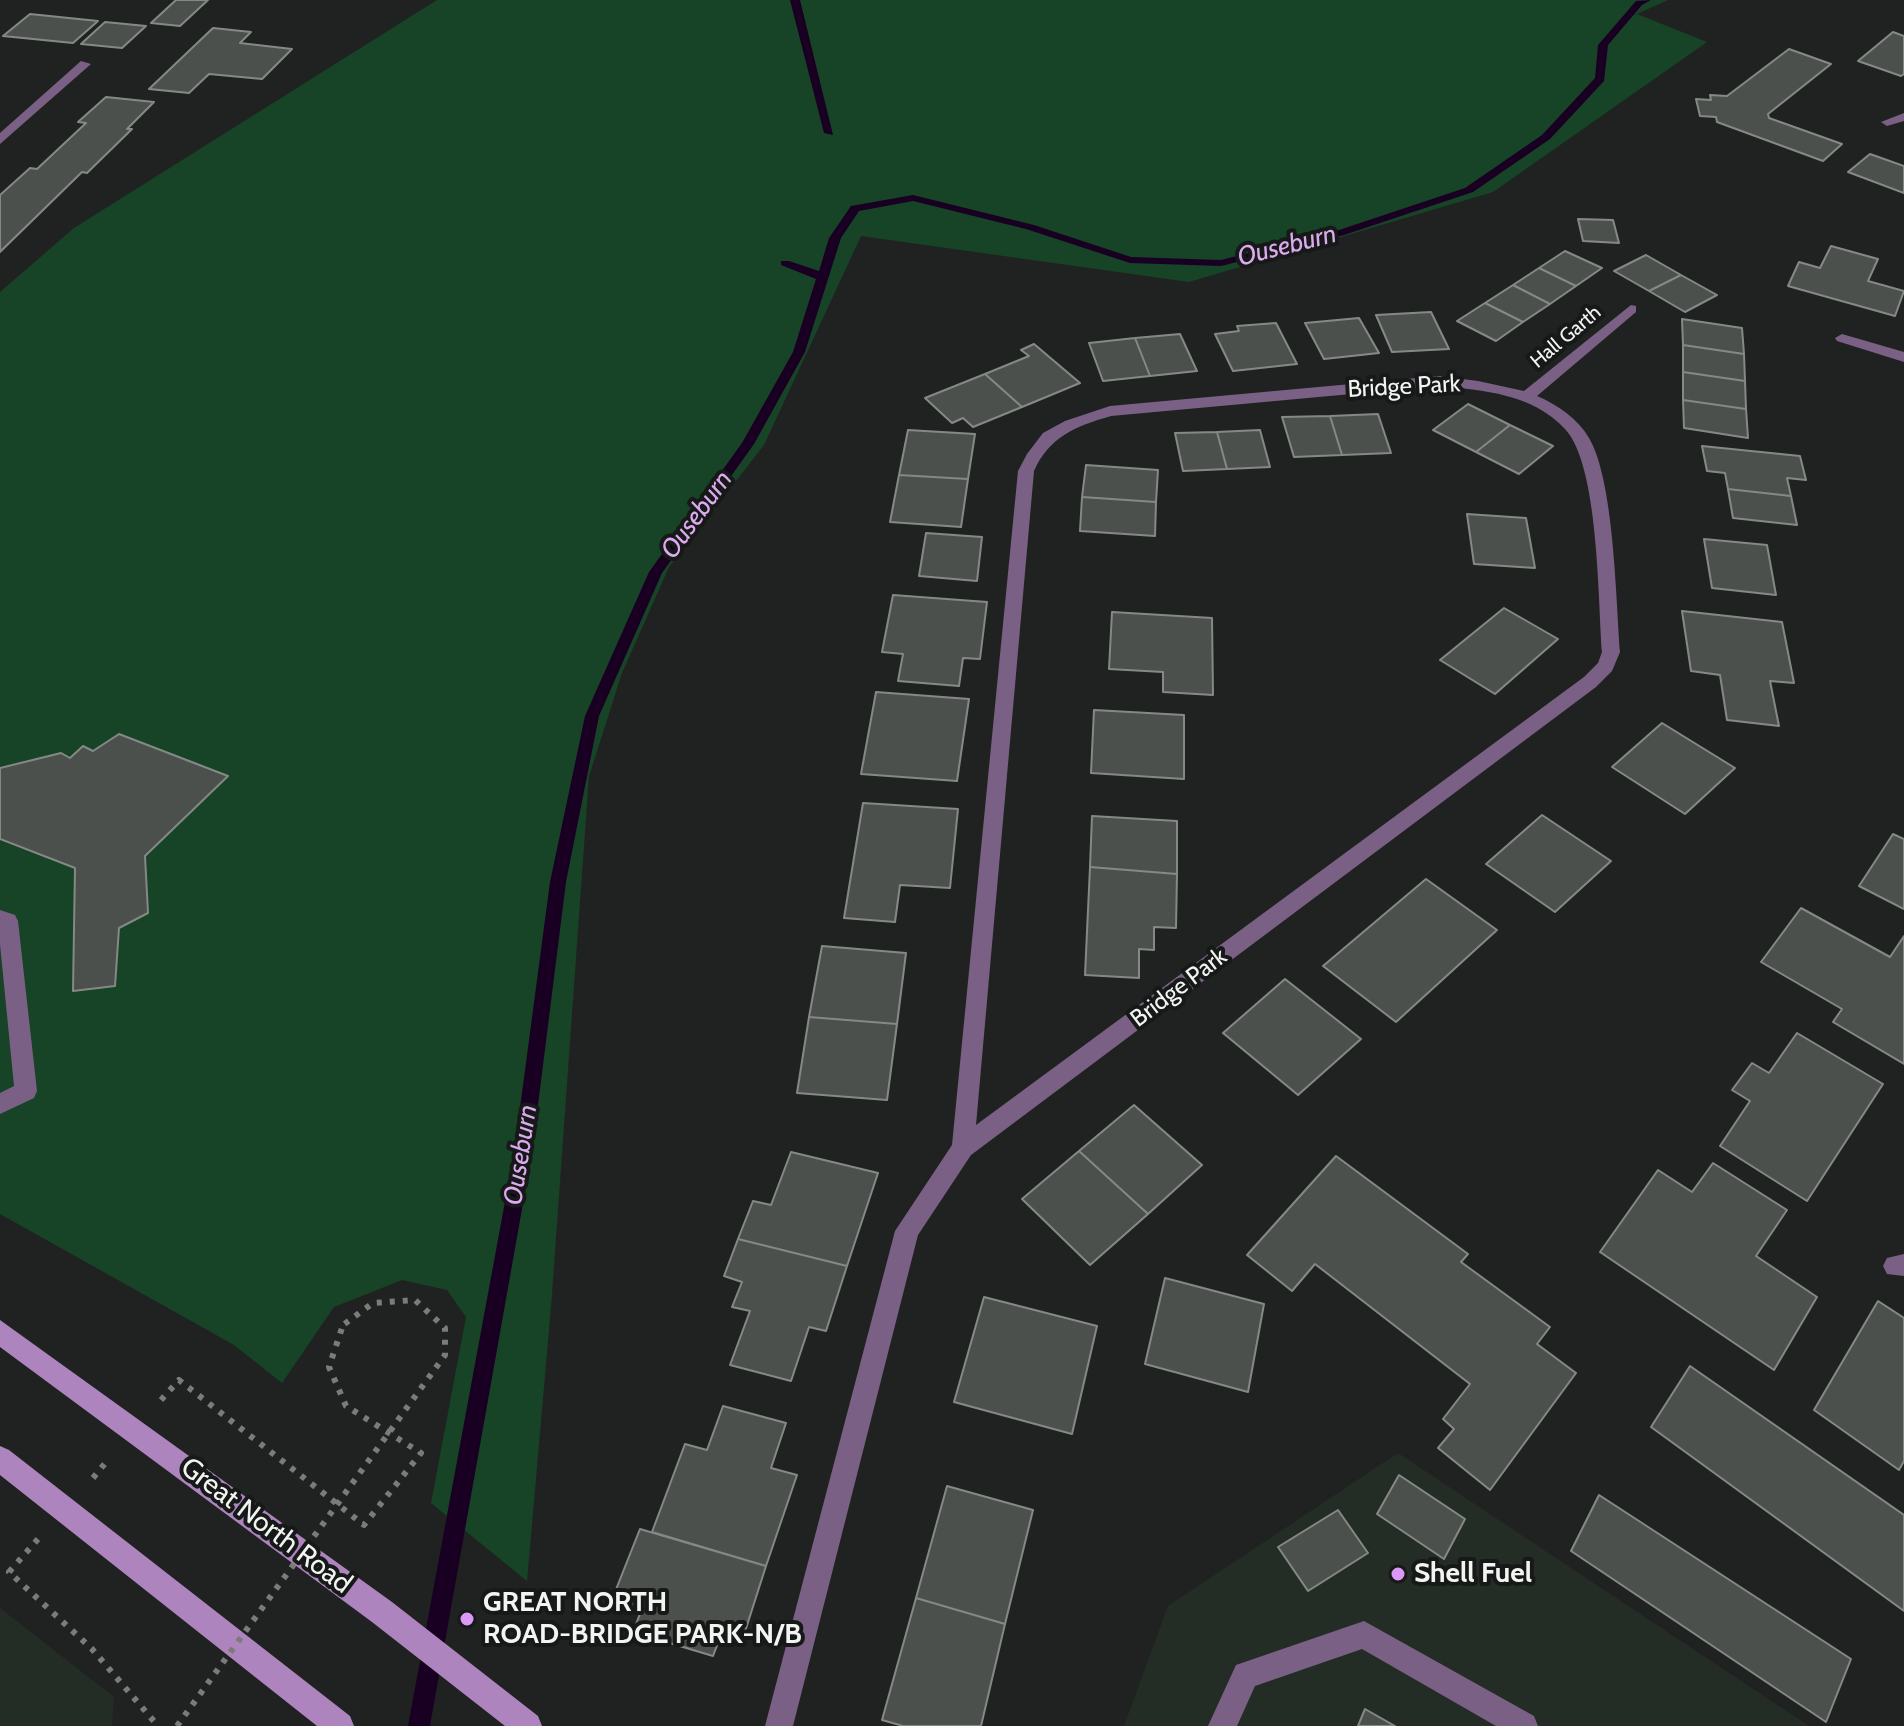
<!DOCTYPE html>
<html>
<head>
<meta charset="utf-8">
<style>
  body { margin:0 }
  canvas { display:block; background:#1f2220 }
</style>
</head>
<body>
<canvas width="1904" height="1726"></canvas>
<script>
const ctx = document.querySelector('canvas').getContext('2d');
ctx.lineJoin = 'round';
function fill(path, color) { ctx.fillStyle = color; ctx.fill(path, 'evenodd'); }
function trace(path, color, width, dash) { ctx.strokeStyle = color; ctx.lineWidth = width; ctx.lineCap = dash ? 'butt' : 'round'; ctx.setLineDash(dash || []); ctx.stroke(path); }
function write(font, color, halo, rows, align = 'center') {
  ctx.font = font + ' Cabin,sans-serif'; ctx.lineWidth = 8; ctx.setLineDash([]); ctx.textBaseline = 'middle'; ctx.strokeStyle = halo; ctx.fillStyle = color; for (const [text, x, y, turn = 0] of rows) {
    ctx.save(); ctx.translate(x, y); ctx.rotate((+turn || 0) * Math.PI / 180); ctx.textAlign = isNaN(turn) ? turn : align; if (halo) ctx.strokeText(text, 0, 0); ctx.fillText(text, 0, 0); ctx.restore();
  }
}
fill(new Path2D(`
  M1398 1453 1809 1726H1124L1168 1606Z
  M0 1608 114 1697 112 1726H0Z`), '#242c26');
fill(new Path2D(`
  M437 0H1668L1637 14 1707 42 1493 192 1189 282 861 236 764 445 669 567 622 673 589 776 551 1307 527 1581 431 1503 466 1317 447 1290 402 1280 334 1307 282 1383 234 1345 0 1214V292L74 228Z`), '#174327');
fill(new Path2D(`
  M790 0H800L833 135 824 133Z
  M1651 0 1642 5 1608 45 1604 81 1550 139 1473 192 1344 235 1221 266 1130 263 1026 229 913 201 859 211 841 238 805 352 754 444 662 573 599 716 566 882 532 1153 430 1726H408L514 1153 550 882 585 716 649 572 742 443 793 352 816 279 781 265V261H789L819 271 829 238 851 206 913 195 1034 225 1131 257 1221 260 1336 231 1465 188 1542 135 1595 78 1598 45 1636 1Z`), '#190023');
const building = new Path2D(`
  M176 0H208L180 26 151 23Z
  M30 14 98 21 73 43 3 36Z
  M105 22 146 26 122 48 81 44Z
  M213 28 251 32 240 43 292 49 262 79 209 74 189 93 149 89Z
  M1893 32 1904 36V74L1901 76 1858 61Z
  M1789 49 1831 64 1768 114 1769 118 1842 144 1823 161 1717 122 1716 117 1700 116 1696 99 1711 100 1710 95 1727 96Z
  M106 97 154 102 127 129H132L87 173 82 172 0 252V195L30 168 37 169 86 123 78 122Z
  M1870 154 1904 166V193L1848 172Z
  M1578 219 1613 220 1619 243 1583 241Z
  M1831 246 1878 259 1868 281 1904 291 1895 316 1788 286 1799 262 1820 268Z
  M1565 251 1602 268 1576 286 1539 268Z
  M1646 255 1681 275 1649 291 1614 271Z
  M1539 268 1576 286 1550 304 1513 285Z
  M1681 275 1717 295 1685 312 1649 291Z
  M1513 285 1550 304 1523 322 1485 303Z
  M1485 303 1523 322 1496 341 1457 321Z
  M1431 312 1449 349 1392 352 1376 315Z
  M1359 318 1379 353 1324 359 1305 323Z
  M1682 319 1742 328 1744 354 1683 345Z
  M1276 323 1297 364 1233 371 1215 334 1239 331 1237 326Z
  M1180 334 1197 371 1150 376 1135 338Z
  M1135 338 1150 376 1103 381 1089 343Z
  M1034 344 1080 383 1022 407 985 374 1029 356 1021 350Z
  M1683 345 1744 354 1745 381 1683 372Z
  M1683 372 1745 381 1746 409 1683 400Z
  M985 374 1022 407 973 427 963 418 952 423 925 398Z
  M1683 400 1746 409 1748 438 1684 428Z
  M1468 404 1510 425 1476 452 1433 430Z
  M1378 414 1391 453 1342 455 1330 416Z
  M1330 416 1342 455 1294 457 1282 417Z
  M1510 425 1553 446 1519 474 1476 452Z
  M908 430 975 434 968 479 899 475Z
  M1260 430 1270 467 1227 469 1217 432Z
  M1217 432 1227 469 1183 471 1175 433Z
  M1702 446 1800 456 1806 480 1787 478 1791 496 1728 489 1725 473 1707 471Z
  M1086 465 1158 470 1156 502 1082 497Z
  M899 475 968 479 961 527 890 522Z
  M1728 489 1791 496 1797 525 1733 518Z
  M1082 497 1156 502 1155 536 1080 531Z
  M1467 514 1526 518 1535 568 1474 564Z
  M926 533 982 537 977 581 919 576Z
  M1704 539 1767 545 1776 595 1712 588Z
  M893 595 987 602 980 659 963 658 959 686 898 681 903 654 882 652Z
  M1504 608 1558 639 1495 694 1440 660Z
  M1682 611 1782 622 1794 683 1770 681 1779 726 1727 720 1720 675 1691 671Z
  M1112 612 1212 618 1213 695 1163 692V672L1109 669Z
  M876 692 969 699 957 781 861 774Z
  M1094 710 1184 715V779L1091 773Z
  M1662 723 1735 768 1685 814 1612 767Z
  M119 734 228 776 145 856 148 913 119 928 115 986 73 991 75 868 0 839V768L61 753 70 758 83 746 93 751Z
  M863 803 958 809 950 888 900 885 895 922 844 918Z
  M1542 815 1611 861 1555 912 1486 864Z
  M1092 816 1177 821V874L1090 867Z
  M1893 834 1904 839V909L1859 886Z
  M1090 867 1177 874 1176 928 1154 927V950L1139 949V978L1085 975Z
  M1426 879 1497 930 1396 1022 1323 966Z
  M1801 908 1890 957 1904 936V1064L1833 1022 1842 1009 1761 962Z
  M822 946 906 953 897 1024 809 1017Z
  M1285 979 1361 1039 1298 1095 1223 1033Z
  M809 1017 897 1024 887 1100 797 1093Z
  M1797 1033 1883 1084 1807 1201 1720 1146 1750 1101 1732 1090 1752 1063 1769 1073Z
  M1134 1105 1202 1165 1148 1214 1079 1151Z
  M1079 1151 1148 1214 1090 1265 1022 1199Z
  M791 1152 878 1173 847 1266 738 1239 753 1201 771 1205Z
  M1336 1156 1468 1254 1461 1262 1550 1327 1537 1344 1576 1373 1490 1490 1438 1448 1454 1429 1443 1419 1470 1384 1315 1264 1292 1291 1247 1255Z
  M1713 1163 1787 1210 1756 1256 1817 1297 1774 1370 1600 1252 1658 1170 1692 1192Z
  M738 1239 847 1266 826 1331 809 1327 791 1381 730 1365 750 1311 732 1307 742 1282 724 1276Z
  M1165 1278 1264 1304 1248 1392 1145 1364Z
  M984 1297 1097 1326 1072 1434 954 1402Z
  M1878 1301 1904 1318V1461L1899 1470 1814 1410Z
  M1690 1366 1904 1515V1611L1651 1427Z
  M723 1406 786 1423 771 1468 797 1475 766 1566 652 1532 685 1444 707 1450Z
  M1399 1475 1465 1519 1444 1559 1377 1514Z
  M947 1486 1033 1510 1005 1624 916 1598Z
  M1599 1495 1851 1659 1826 1722 1571 1551Z
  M1338 1510 1368 1553 1308 1591 1278 1547Z
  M640 1529 766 1566 742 1641 721 1635 713 1656 633 1632 641 1611 611 1602Z
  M916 1598 1005 1624 981 1726H903L882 1720Z
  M1365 1709 1395 1726H1358Z`);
fill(building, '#4c504d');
trace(building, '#858986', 2);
trace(new Path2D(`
  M161 1400 179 1380 364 1525 421 1453 346 1406 329 1367 343 1325
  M93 1478 107 1461
  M38 1539 9 1572 92 1649 158 1726`), '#7a7c7a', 6, [5, 8]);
fill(new Path2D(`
  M0 910 15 915 18 921 37 1091 34 1098 0 1114V1093L14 1086 0 944Z
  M1364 1621 1534 1716 1538 1726H1496L1362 1649 1255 1686 1237 1726H1208L1236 1665Z`), '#7b6085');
fill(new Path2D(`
  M81 61 91 64 0 144V133Z
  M1904 113V121L1887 126 1881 122Z
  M1631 305 1636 306V312L1537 396C1558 405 1578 419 1589 438 1614 480 1616 600 1620 652L1612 671 1596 687 971 1155 918 1235 793 1726H765L895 1231 952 1145 1018 471 1027 454 1043 433 1065 421 1110 406 1439 376 1478 381 1524 391ZM1439 386C1483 390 1533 394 1565 429 1599 465 1598 600 1602 652L1598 663 1584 677 976 1125 1034 471C1049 437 1076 426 1111 416Z
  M1842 334 1904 352V362L1837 341 1835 338Z
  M1904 1254V1276L1887 1274 1883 1266 1887 1258Z`), '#7b6085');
fill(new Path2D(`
  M0 1320 392 1602 538 1716 542 1726H505L372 1622 0 1347Z
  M0 1446 9 1450 350 1716 354 1726H317L0 1475Z`), '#ae84be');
trace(new Path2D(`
  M177 1726 445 1355V1328L415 1300 373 1303 343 1325`), '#7a7c7a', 6, [5, 8]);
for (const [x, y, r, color] of [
  [1398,1574,8,"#db99f5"],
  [467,1619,8,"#db99f5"]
]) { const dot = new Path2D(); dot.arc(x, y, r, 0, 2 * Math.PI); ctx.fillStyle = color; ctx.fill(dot); trace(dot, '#161917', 3); }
write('20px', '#f2f4f2', '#161917', [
  ["Hall Garth",1566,337,-40]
]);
write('24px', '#f2f4f2', '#161917', [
  ["Bridge Park",1404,387,-3],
  ["Bridge Park",1179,988,-37]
]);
write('italic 26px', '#ddaaf1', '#161917', [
  ["Ouseburn",1287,246,-14],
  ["Ouseburn",697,515,-54],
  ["Ouseburn",521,1155,-81]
]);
write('28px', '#f2f4f2', '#161917', [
  ["Great North Road",266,1526,37]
]);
write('bold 28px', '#f2f4f2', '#161917', [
  ["Shell Fuel",1414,1574],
  ["GREAT NORTH",483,1603],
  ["ROAD-BRIDGE PARK-N/B",483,1635]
], 'left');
</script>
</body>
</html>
